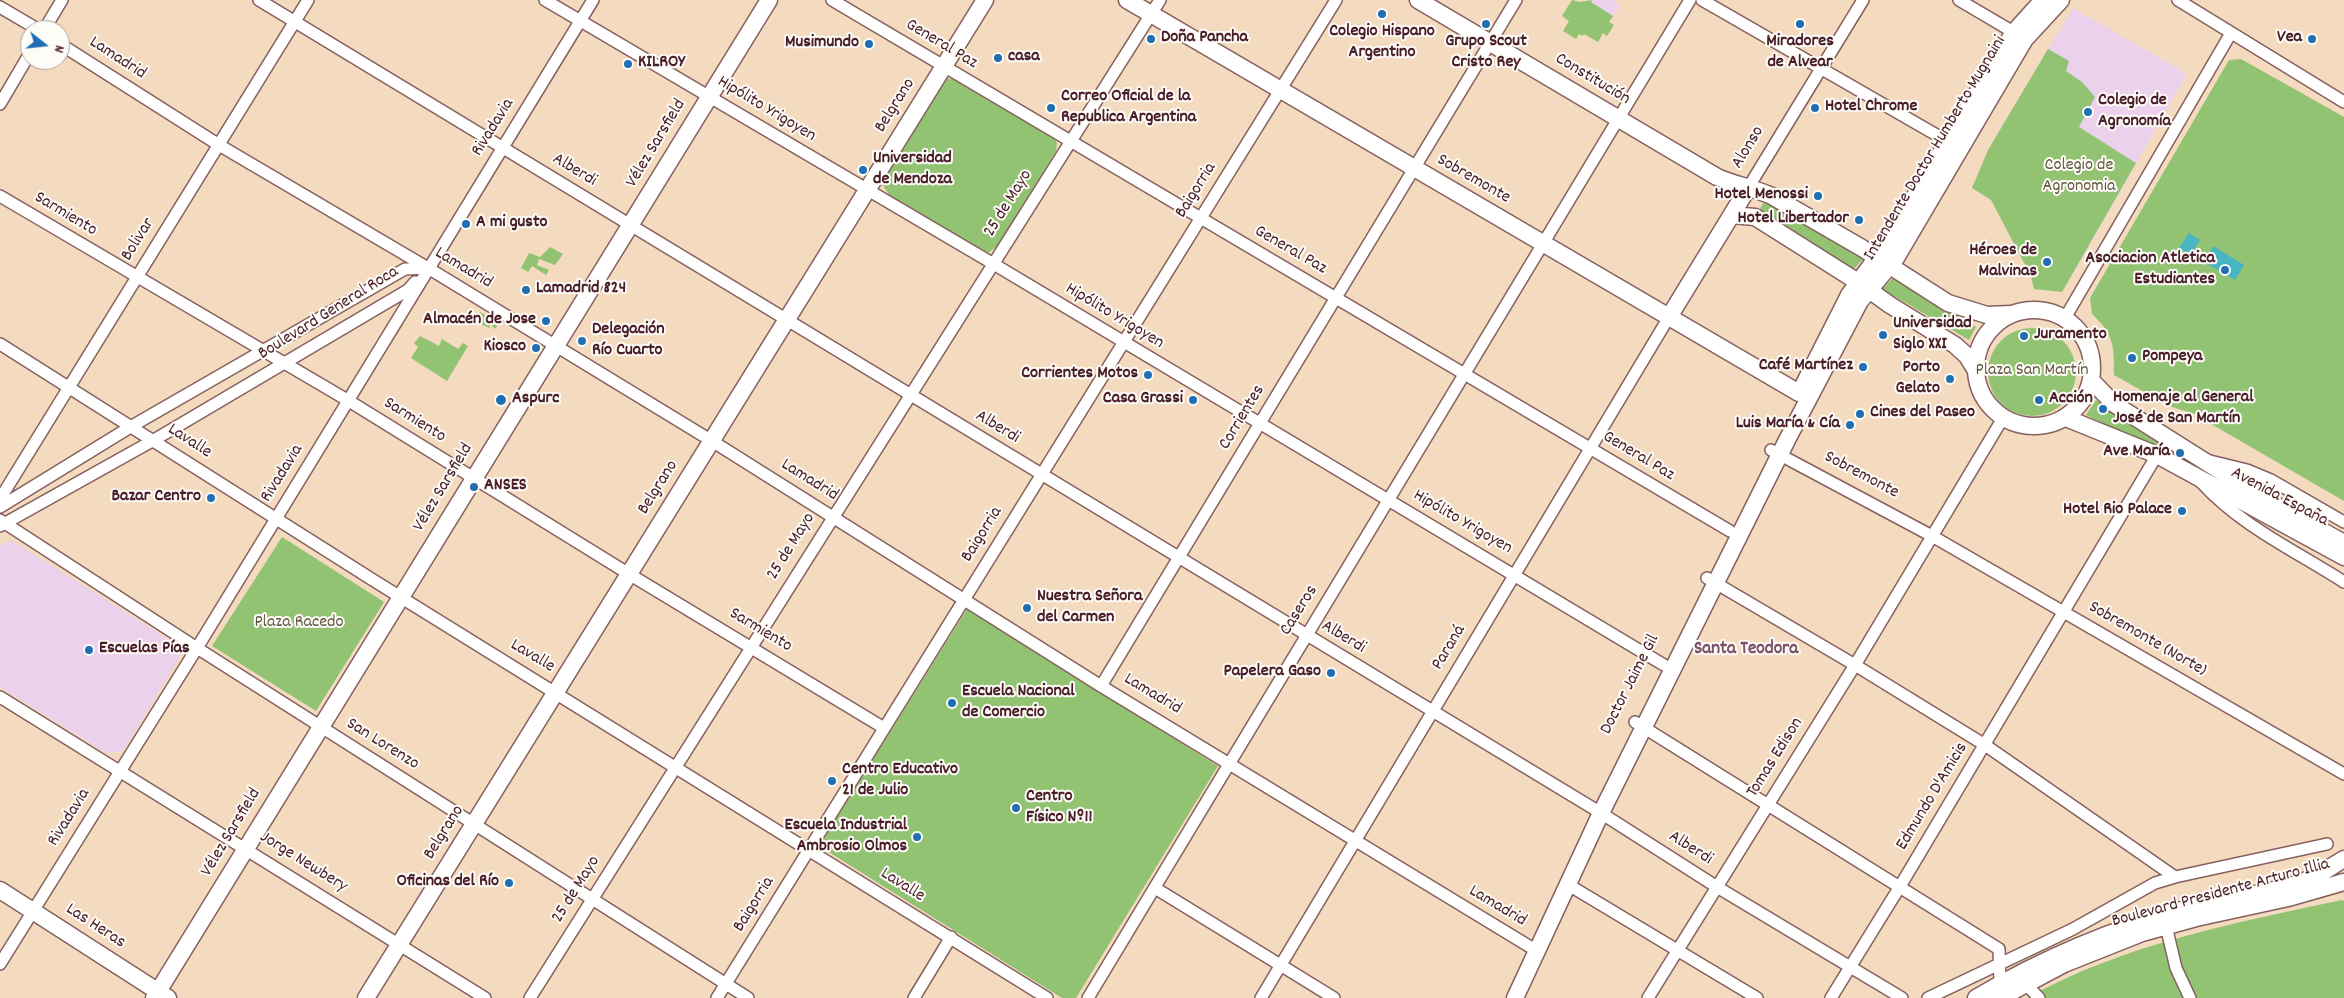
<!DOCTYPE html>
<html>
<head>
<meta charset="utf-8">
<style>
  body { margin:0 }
  #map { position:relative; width:2344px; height:998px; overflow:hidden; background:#f4dabe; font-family:Dekko,sans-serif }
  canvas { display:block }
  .north { position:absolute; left:20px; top:20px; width:50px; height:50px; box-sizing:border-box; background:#fdfcf7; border:1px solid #b5a4a5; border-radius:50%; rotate:106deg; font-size:14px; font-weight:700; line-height:20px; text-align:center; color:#4a1f2b }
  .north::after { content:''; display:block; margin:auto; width:18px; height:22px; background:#1f6fb2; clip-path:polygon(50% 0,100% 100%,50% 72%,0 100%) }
</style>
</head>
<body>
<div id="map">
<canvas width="2344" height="998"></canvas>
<div class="north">N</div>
</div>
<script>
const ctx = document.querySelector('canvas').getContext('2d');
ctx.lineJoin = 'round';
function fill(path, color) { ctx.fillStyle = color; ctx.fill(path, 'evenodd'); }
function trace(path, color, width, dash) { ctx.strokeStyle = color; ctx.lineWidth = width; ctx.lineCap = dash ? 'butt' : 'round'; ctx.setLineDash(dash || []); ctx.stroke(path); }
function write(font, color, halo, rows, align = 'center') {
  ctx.font = font + ' Dekko,sans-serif'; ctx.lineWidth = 4; ctx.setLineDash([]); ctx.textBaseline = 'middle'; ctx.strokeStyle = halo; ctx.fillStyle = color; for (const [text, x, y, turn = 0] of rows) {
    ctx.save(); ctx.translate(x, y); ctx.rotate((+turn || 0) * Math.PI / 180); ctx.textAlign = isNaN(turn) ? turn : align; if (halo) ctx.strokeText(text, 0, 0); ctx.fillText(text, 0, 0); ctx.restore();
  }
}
fill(new Path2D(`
  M1592 0H1612L1620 5 1613 16 1591 2Z
  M2073 8 2187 74 2072 276 1988 150Z
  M11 540 176 644 180 657 123 751 106 753 0 687V546Z`), '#ebd1eb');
fill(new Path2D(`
  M1572 0 1580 2 1592 0 1591 2 1613 16 1609 22 1614 25 1607 36 1603 33 1598 42 1584 34 1582 36 1579 34 1576 39 1563 31 1569 21 1562 16Z
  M2048 49 2069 61 2066 71 2082 82 2095 97 2079 127 2136 163 2062 292 2034 289 2031 276 1991 200 1972 188 1988 150Z
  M2241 59 2344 117V501L2194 414 2169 406 2114 375C2114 345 2114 335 2092 314L2090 298 2229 60Z
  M946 78 960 81 1054 137 1057 143 1056 151 998 246 988 253 890 196 882 184Z
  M1766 198 1864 258 1854 269 1758 212Z
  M550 247 563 254 555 265 539 259 537 265 549 270 546 275 532 266 528 272 521 268 529 253 540 257Z
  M1894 277 1976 327 1969 340 1882 289Z
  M480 312 499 323 495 329 491 325 489 328 476 321Z
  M1988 372a44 44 0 1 1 88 0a44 44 0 1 1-88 0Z
  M420 336 439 346 442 339 458 349 463 343 468 346 447 381 411 358 418 347 414 343Z
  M2096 400 2216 479 2086 415Z
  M282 537 384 602 316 711 212 646Z
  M967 609 1218 766 1076 998H1062L819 846Z
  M2342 900 2344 901V998H2027C2124 944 2234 923 2342 900Z`), '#91c373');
fill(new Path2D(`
  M2189 233 2200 240 2191 255 2179 248Z
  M2213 246 2244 265 2235 280 2204 262Z`), '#48b5c4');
const street = new Path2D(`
  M259 0 1601 813 1717 887 1902 998
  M545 0 992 263 1664 665
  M832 0 1730 531
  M1702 0 1954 145
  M1959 0 2020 36
  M2178 0 2344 102
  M0 7 39 30
  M44 30 62 0
  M60 44 219 145 428 268 712 441 1101 686 1537 951
  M0 104 30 53
  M1748 188 1863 0
  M0 196 349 401 629 574 884 728
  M2065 318 2231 33
  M0 344 373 580 1047 998
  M1771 450 1932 536 2344 774
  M2210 461 2247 470 2271 480 2344 522
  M2201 482C2241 526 2294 550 2344 582
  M0 499 308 0
  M0 507 132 426 405 269 428 268
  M0 520 197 648 748 998
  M0 526 154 440 408 290 415 282
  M1707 578 1855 665 1985 745 2175 877
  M1101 686 1516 0
  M0 697 485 998
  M1635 722 1999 949 2000 984 2003 988
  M1567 884 1757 998
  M1155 888 1334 998
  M2166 926 2176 968 2190 998
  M0 964 197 648 593 0
  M2025 983 2039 998
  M530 998 1160 0
  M717 998 1336 0
  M914 998 951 937
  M1088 998 1690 0
  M1261 998 1669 317
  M1648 998 1855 665 2003 418
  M1831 998 1899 888 2157 455
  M1928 998 2073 929 2155 883 2175 877 2327 844`);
const secondary = new Path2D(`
  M1127 0 1799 393
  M1418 0 1717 177C1735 185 1754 188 1772 196L1862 248 1948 303 1987 315 2011 314
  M1732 215 1755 217 1858 282 1890 305 1955 345 1967 356 1975 369
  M1976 368a58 58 0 1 1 116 0a58 58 0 1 1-116 0Z
  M1669 317 1748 188
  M2091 380 2114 404 2266 500 2344 543
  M1801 390 1849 295 1883 249 2014 32 2043 0
  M2066 418 2157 455 2344 557
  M0 890 168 998
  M154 998 769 0
  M366 998 985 0
  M1515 998 1601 813 1788 438 1860 301 1896 258 2025 39 2061 0
  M1976 998C2045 957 2112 929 2189 908 2230 896 2281 894 2318 875 2327 870 2335 864 2344 859
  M2000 998 2064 964 2142 933 2196 918 2288 898 2344 882`);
trace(street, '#86605e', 14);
trace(secondary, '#86605e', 19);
trace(street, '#fff', 11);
trace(secondary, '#fff', 16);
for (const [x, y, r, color] of [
  [1382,14,5,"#1f6fb2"],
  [1486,24,5,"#1f6fb2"],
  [1800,24,5,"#1f6fb2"],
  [1151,39,5,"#1f6fb2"],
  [2312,39,5,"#1f6fb2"],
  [869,44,5,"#1f6fb2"],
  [998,58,5,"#1f6fb2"],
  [628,64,5,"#1f6fb2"],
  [1051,108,5,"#1f6fb2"],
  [1815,108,5,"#1f6fb2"],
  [2088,112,5,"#1f6fb2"],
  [863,170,5,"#1f6fb2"],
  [1818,196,5,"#1f6fb2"],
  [1859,220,5,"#1f6fb2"],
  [466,224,5,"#1f6fb2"],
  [2047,262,5,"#1f6fb2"],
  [2225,270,5,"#1f6fb2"],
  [526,290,5,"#1f6fb2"],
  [546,321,5,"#1f6fb2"],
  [1883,335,5,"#1f6fb2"],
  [2024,336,5,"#1f6fb2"],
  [582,341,5,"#1f6fb2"],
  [536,348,5,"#1f6fb2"],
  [2132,358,5,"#1f6fb2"],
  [1863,367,5,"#1f6fb2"],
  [1148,375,5,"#1f6fb2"],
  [1950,379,5,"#1f6fb2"],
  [501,400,6,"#1f6fb2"],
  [1193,400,5,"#1f6fb2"],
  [2039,400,5,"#1f6fb2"],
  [2103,409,5,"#1f6fb2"],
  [1860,414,5,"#1f6fb2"],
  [1850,425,5,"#1f6fb2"],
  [2180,453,5,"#1f6fb2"],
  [474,487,5,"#1f6fb2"],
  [211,498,5,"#1f6fb2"],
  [2182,511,5,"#1f6fb2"],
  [1027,608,5,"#1f6fb2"],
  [89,650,5,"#1f6fb2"],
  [1331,673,5,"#1f6fb2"],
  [952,703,5,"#1f6fb2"],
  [832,781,5,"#1f6fb2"],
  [1016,808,5,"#1f6fb2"],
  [917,837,5,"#1f6fb2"],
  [509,883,5,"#1f6fb2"]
]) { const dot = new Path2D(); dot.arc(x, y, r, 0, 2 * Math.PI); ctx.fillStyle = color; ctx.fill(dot); trace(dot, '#fdfcf7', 2); }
write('bold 18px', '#4a1f2b', '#fdfcf7', [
  ["Colegio Hispano",1382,33,"center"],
  ["Argentino",1382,54,"center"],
  ["Doña Pancha",1161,39],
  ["Vea",2302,39,"right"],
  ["Grupo Scout",1486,43,"center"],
  ["Cristo Rey",1486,64,"center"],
  ["Miradores",1800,43,"center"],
  ["de Alvear",1800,64,"center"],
  ["Musimundo",859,44,"right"],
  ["casa",1008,58],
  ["KILROY",638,64],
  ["Correo Oficial de la",1061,98],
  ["Republica Argentina",1061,119],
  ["Colegio de",2098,102],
  ["Agronomía",2098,123],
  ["Hotel Chrome",1825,108],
  ["Universidad",873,160],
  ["de Mendoza",873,181],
  ["Hotel Menossi",1808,196,"right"],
  ["Hotel Libertador",1849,220,"right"],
  ["A mi gusto",476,224],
  ["Héroes de",2037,252,"right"],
  ["Malvinas",2037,273,"right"],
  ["Asociacion Atletica",2215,260,"right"],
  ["Estudiantes",2215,281,"right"],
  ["Lamadrid 824",536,290],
  ["Almacén de Jose",536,321,"right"],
  ["Universidad",1893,325],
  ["Siglo XXI",1893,346],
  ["Delegación",592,331],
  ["Río Cuarto",592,352],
  ["Juramento",2034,336],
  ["Kiosco",526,348,"right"],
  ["Pompeya",2142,358],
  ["Café Martínez",1853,367,"right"],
  ["Porto",1940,369,"right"],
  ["Gelato",1940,390,"right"],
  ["Corrientes Motos",1138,375,"right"],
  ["Homenaje al General",2113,399],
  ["José de San Martín",2113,420],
  ["Aspurc",512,400],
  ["Casa Grassi",1183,400,"right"],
  ["Acción",2049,400],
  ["Cines del Paseo",1870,414],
  ["Luis María & Cía",1840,425,"right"],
  ["Ave María",2170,453,"right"],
  ["ANSES",484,487],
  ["Bazar Centro",201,498,"right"],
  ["Hotel Rio Palace",2172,511,"right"],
  ["Nuestra Señora",1037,598],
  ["del Carmen",1037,619],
  ["Escuelas Pías",99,650],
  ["Papelera Gaso",1321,673,"right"],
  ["Escuela Nacional",962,693],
  ["de Comercio",962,714],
  ["Centro Educativo",842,771],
  ["21 de Julio",842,792],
  ["Centro",1026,798],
  ["Físico Nº11",1026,819],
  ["Escuela Industrial",907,827,"right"],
  ["Ambrosio Olmos",907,848,"right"],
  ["Oficinas del Río",499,883,"right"]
], 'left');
write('18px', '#4a1f2b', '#fdfcf7', [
  ["General Paz",941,45,31],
  ["Lamadrid",117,59,33],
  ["Constitución",1592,80,31],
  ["Belgrano",896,106,-58],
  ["Hipólito Yrigoyen",766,110,31],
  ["Rivadavia",494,128,-58],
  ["Vélez Sarsfield",657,144,-59],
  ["Alonso",1749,148,-59],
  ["Intendente Doctor Humberto Mugnaini",1936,149,-59],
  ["Alberdi",574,171,31],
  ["Sobremonte",1473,180,30],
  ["Baigorria",1197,191,-58],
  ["25 de Mayo",1009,204,-58],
  ["Sarmiento",65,215,31],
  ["Bolivar",139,240,-58],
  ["General Paz",1290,251,30],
  ["Lamadrid",463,269,31],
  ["Boulevard General Roca",329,314,-32],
  ["Hipólito Yrigoyen",1114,317,31],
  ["Corrientes",1243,418,-59],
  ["Sarmiento",414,421,32],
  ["Alberdi",997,428,31],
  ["Lavalle",189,442,33],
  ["General Paz",1638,457,31],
  ["Rivadavia",283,474,-58],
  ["Sobremonte",1861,476,28],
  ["Lamadrid",809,481,32],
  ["Vélez Sarsfield",444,488,-59],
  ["Belgrano",659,488,-58],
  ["Avenida España",2279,498,28],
  ["Hipólito Yrigoyen",1462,523,30],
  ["Baigorria",983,535,-58],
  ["25 de Mayo",792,547,-58],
  ["Caseros",1300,611,-58],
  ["Sarmiento",760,631,31],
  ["Alberdi",1343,638,31],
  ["Sobremonte (Norte)",2147,640,30],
  ["Paraná",1450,648,-59],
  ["Lavalle",532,657,31],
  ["Doctor Jaime Gil",1631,685,-63],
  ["Lamadrid",1152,695,31],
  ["San Lorenzo",382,745,32],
  ["Tomas Edison",1776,758,-58],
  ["Edmundo D'Amicis",1933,797,-59],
  ["Rivadavia",70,818,-58],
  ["Vélez Sarsfield",232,833,-59],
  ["Belgrano",445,833,-58],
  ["Alberdi",1690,849,32],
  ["Jorge Newbery",303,863,32],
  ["Lavalle",902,886,32],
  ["25 de Mayo",577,890,-58],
  ["Boulevard Presidente Arturo Illia",2221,894,-15],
  ["Baigorria",755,905,-58],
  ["Lamadrid",1497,907,31],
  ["Las Heras",95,927,33]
]);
write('18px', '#635844', '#fdfcf7', [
  ["Colegio de",2079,167],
  ["Agronomia",2079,188],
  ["Plaza San Martín",2032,372],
  ["Plaza Racedo",299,624]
]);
write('bold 19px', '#7c5268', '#fdfcf7', [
  ["Santa Teodora",1746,650]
]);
</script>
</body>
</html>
